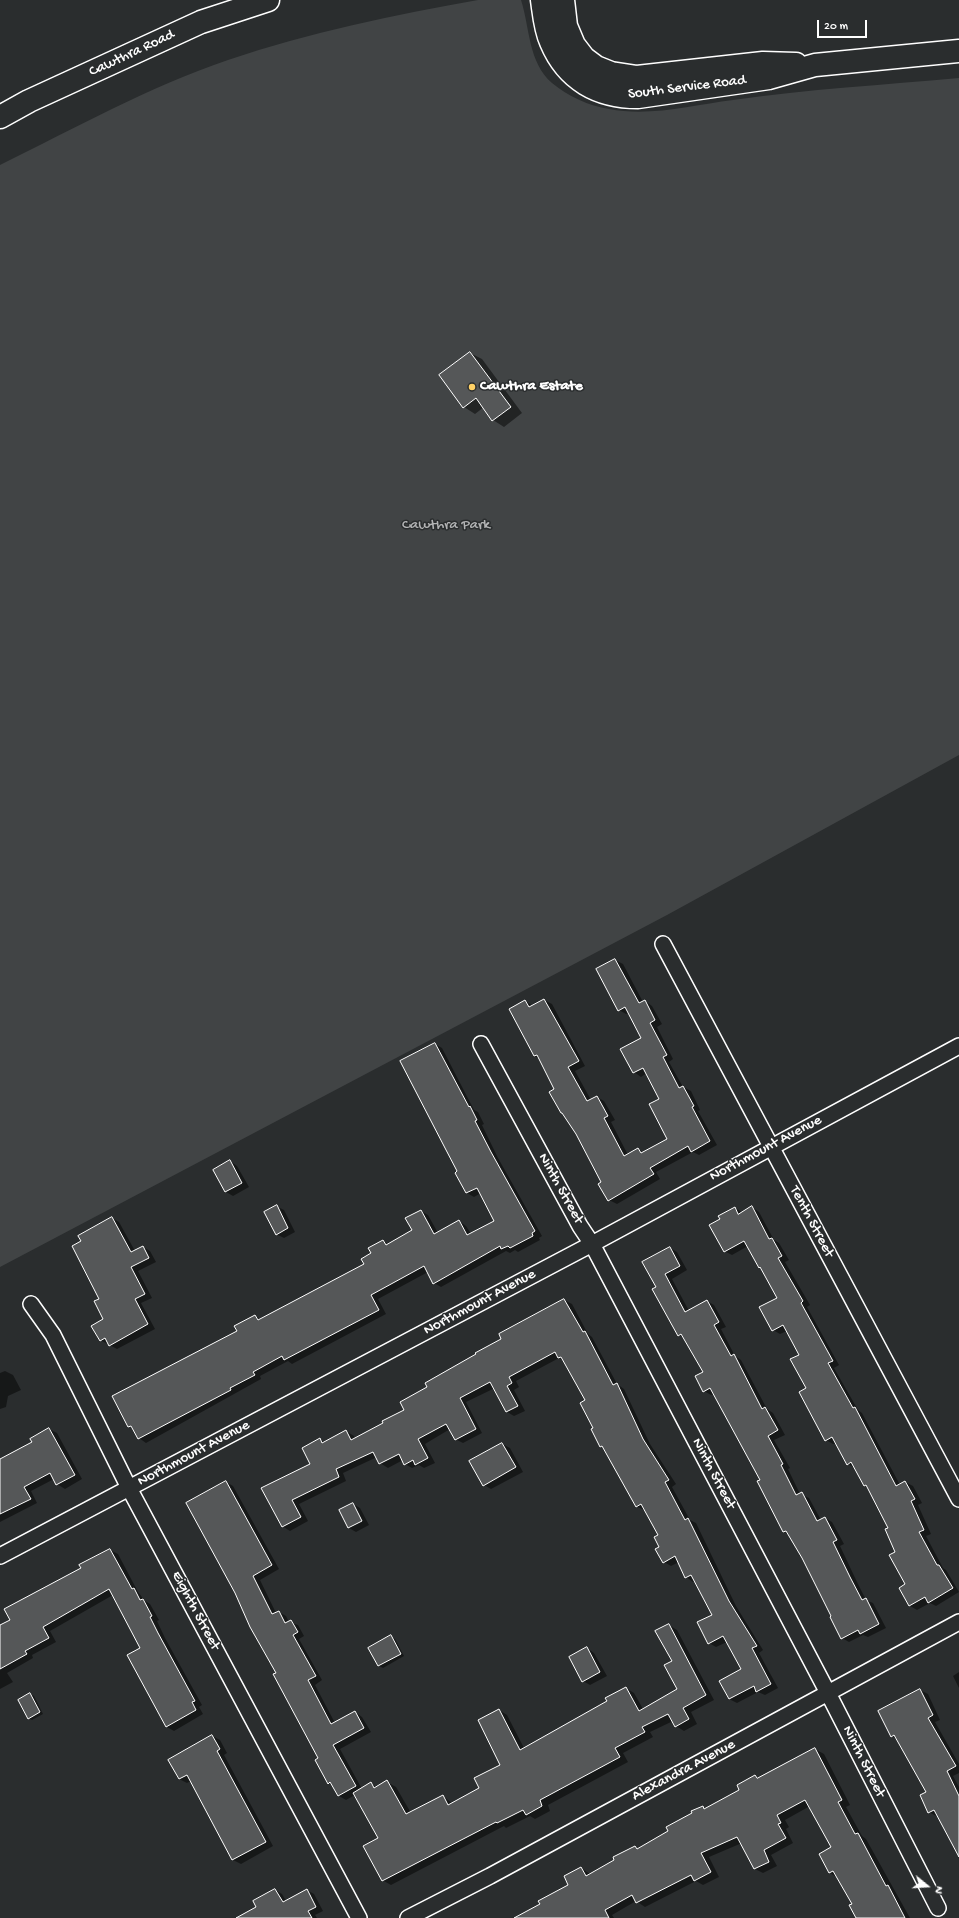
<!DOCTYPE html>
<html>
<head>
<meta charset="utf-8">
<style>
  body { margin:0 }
  #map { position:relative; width:959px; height:1918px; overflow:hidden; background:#2a2d2e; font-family:"Gochi Hand",sans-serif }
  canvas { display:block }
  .north { position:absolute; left:907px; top:1866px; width:40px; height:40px; -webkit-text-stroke:3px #2a2d2e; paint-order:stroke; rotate:108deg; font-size:11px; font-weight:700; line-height:16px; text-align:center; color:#fff }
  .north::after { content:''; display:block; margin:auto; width:14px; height:18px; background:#fff; clip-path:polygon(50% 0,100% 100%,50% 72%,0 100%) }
  .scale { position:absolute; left:817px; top:20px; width:50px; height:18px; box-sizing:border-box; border:2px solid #fff; border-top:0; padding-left:5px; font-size:12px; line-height:14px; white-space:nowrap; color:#fff; -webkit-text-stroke:3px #2a2d2e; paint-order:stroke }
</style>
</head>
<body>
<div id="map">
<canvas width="959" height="1918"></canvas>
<div class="north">N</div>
<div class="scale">20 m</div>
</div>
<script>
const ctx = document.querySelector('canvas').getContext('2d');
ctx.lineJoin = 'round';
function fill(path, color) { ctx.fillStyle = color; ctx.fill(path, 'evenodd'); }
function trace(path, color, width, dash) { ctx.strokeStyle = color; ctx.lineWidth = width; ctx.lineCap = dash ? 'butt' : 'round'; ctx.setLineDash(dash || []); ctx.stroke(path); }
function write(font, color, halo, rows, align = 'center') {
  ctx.font = font + ' "Gochi Hand",sans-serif'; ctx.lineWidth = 3; ctx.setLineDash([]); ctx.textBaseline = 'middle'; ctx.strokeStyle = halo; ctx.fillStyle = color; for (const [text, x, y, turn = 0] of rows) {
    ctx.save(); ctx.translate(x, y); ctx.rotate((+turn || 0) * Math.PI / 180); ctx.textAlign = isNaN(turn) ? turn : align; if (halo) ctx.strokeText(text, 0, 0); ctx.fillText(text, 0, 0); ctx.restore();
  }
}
fill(new Path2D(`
  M478 0H521C530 28 528 62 552 83 568 96 589 106 609 109 650 117 693 105 733 100 808 89 884 85 959 78V755L667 915 0 1267V165C75 128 149 87 228 60 310 32 394 15 478 0Z`), '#414445');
fill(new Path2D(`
  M470 353 482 359 522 413 504 427 493 420 484 407 475 414 464 407Z
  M615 960 623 964 643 1002 645 1001 652 1006 662 1024 657 1027 673 1059 669 1062 683 1087 691 1091 700 1110 698 1111 717 1145 699 1155 693 1152 656 1172 660 1179 617 1204 609 1200 602 1182 576 1134 565 1115 562 1113 556 1090 540 1059 534 1056 525 1001 533 1006 544 1000 552 1004 585 1066 575 1071 591 1100 597 1097 604 1101 615 1120 611 1122 628 1155 638 1149 644 1153 669 1139 661 1099 647 1073 641 1077 634 1072 642 1038 629 1013 626 1014 619 1010Z
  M435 1044 442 1048 474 1110 478 1112 484 1124 482 1125 498 1158 542 1236 539 1238 540 1240 518 1252 515 1250 510 1253 506 1251 441 1287 434 1283 428 1272 378 1299 386 1314 292 1364 288 1361 260 1376 261 1379 146 1443 139 1438 134 1429 129 1426 255 1316 261 1320 365 1265 383 1241 389 1245 413 1231 421 1211 428 1215 438 1233 459 1221 466 1226 471 1234 496 1221 481 1193 474 1197 467 1193 456 1173 458 1172Z
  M230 1161 237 1166 249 1187 233 1196 226 1192 214 1170Z
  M276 1206 284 1210 295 1232 284 1238 276 1234Z
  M752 1207 759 1212 774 1240 779 1243 789 1260 785 1262 810 1305 807 1307 839 1365 834 1368 858 1410 862 1413 900 1485 905 1482 913 1486 922 1503 918 1505 931 1534 926 1536 943 1568 946 1570 959 1592 936 1606 930 1603 917 1610 910 1606 900 1589 906 1585 889 1528 868 1488 864 1485 855 1468 848 1464 837 1443 833 1444 826 1440 800 1355 787 1331 780 1334 773 1330 778 1298 762 1269 760 1267 748 1246 732 1255 724 1251 721 1220 735 1208 742 1212ZM787 1323 775 1330V1328Z
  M112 1218 119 1222 135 1251 143 1247 150 1251 156 1262 138 1271 152 1298 141 1303 155 1329 117 1349 100 1340 105 1320 82 1241Z
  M670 1248 677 1252 687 1270 672 1279 689 1311 707 1301 714 1305 726 1327 721 1329 735 1356 741 1360 767 1409 773 1413 785 1435 774 1440 790 1468 788 1469 800 1494 809 1498 821 1520 825 1518 832 1522 844 1544 840 1546 857 1582 866 1600 873 1603 886 1628 868 1637 863 1635 849 1642 842 1638 833 1616 790 1535 784 1532 758 1482 761 1480 714 1394 711 1395 704 1391V1372L685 1338 679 1335 658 1287Z
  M564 1300 572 1304 588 1334 592 1337 617 1384 624 1389 650 1444 676 1484 672 1487 690 1520 696 1523 736 1606 763 1650 759 1653 778 1688 765 1695 758 1692 737 1703 729 1699 743 1670 727 1642 716 1647 709 1643 713 1615 695 1581 693 1582 686 1577 679 1562 671 1566 664 1562 659 1535 645 1510H644L636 1506 604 1448 601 1446 586 1400 565 1361 559 1358 516 1381 519 1387 514 1390 525 1411 514 1416 507 1412 495 1388 466 1402 482 1433 463 1443 455 1439 450 1429 425 1444 435 1463 424 1468 419 1465 412 1468 405 1464 403 1460 388 1468 380 1463 377 1457 343 1473 346 1481 299 1504 308 1521 290 1531 282 1526 263 1489 312 1464 320 1440 325 1442 346 1431 354 1436 355 1439 406 1410 428 1388Z
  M5 1371 13 1375 21 1390 8 1396 6 1407 0 1409V1373Z
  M49 1429 57 1433 82 1479 65 1489 57 1484 54 1479 31 1491 37 1503 0 1522V1469Z
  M502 1444 510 1448 523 1472 491 1489 484 1485 471 1461Z
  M226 1482 233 1486 279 1569 260 1580 276 1613 279 1612 286 1616 289 1622 298 1625 304 1636 299 1639 322 1680 315 1685 335 1723 355 1712 362 1717 371 1732 340 1749 362 1789 371 1784 377 1787 387 1782 396 1787 411 1813 443 1796 453 1804 480 1788 501 1765 499 1710 507 1715 524 1748 608 1701 626 1688 634 1693 643 1709 678 1690 669 1625 677 1630 714 1700 691 1712 697 1724 684 1731 676 1726 673 1721 650 1732 653 1737 623 1753 628 1762 548 1805 550 1811 535 1819 530 1816 506 1828 504 1826 391 1885 382 1880 380 1839 355 1795 346 1800 339 1796 333 1786 329 1783 319 1759 277 1673Z
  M353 1504 360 1508 369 1525 356 1532 349 1528Z
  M110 1550 118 1554 138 1592 145 1601 150 1604 159 1620 157 1621 165 1638 202 1705 199 1707 203 1714 174 1731 167 1727 128 1656 141 1649 113 1595 50 1631 56 1642 32 1655 33 1658 7 1673 13 1682 0 1689V1626L12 1620 82 1568Z
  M391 1637 395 1639 404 1656 383 1668 379 1666 370 1649Z
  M587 1648 594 1653 607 1676 590 1685 583 1681Z
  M959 1672V1688L953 1676Z
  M920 1690 928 1694 940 1720 935 1722 959 1764V1773L953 1776 959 1787V1855L938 1815 936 1816 929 1812 927 1792 898 1740 892 1736Z
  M30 1694 34 1696 43 1714 32 1720 28 1718Z
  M212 1736 220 1740 227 1753 224 1755 273 1846 241 1864 233 1860 191 1781 187 1783 179 1779Z
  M815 1749 824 1754 850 1805 846 1807 862 1836 866 1839 910 1918H857L853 1904 838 1878 830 1873 833 1847 810 1806 785 1820 789 1827 786 1829 793 1843 771 1855 777 1866 763 1873 755 1869 742 1843 709 1857 719 1877 703 1885 696 1881 645 1907 636 1901 612 1915 614 1918H515L541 1905 570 1885 581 1868 590 1874 635 1847 638 1849 669 1832 703 1807 706 1809 740 1790 755 1776 760 1778Z
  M275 1890 282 1894 286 1901 307 1890 314 1894 323 1911 315 1915 317 1918H238L258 1908Z`), '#0007');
const building = new Path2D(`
  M470 352 511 407 492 421 476 398 463 408 439 375Z
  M615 959 639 1003 645 1000 655 1020 650 1023 667 1055 663 1057 679 1088 683 1086 694 1106 692 1107 710 1141 691 1152 688 1146 650 1168 654 1174 608 1201 598 1184 601 1182 576 1134 562 1113H561L549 1092 554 1089 537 1055 534 1056 509 1009 525 1000 529 1007 544 999 579 1061 568 1067 587 1101 597 1096 608 1116 604 1118 624 1156 638 1148 641 1153 667 1139 649 1104 659 1099 643 1068 633 1073 620 1049 641 1038 625 1007 618 1011 596 969Z
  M435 1043 469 1107 470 1106 477 1120 475 1121 491 1152 535 1231 532 1233 533 1236 510 1248 508 1246 501 1249 500 1246 433 1284 424 1266 371 1295 379 1310 284 1360 282 1356 253 1372 255 1375 230 1388 231 1390 138 1439 131 1426 128 1427 112 1396 237 1331 234 1326 255 1315 258 1320 364 1264 361 1259 371 1253 368 1248 383 1240 386 1245 412 1230 405 1218 421 1210 434 1234 459 1220 467 1235 494 1221 477 1188 466 1193 455 1173 457 1171 445 1148 400 1061Z
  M230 1160 242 1183 225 1192 213 1170Z
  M277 1205 288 1228 276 1235 264 1212Z
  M752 1206 769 1239 772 1238 782 1256 778 1258 803 1301 801 1303 833 1361 828 1363 853 1408 855 1407 896 1486 905 1481 915 1499 911 1501 924 1530 919 1532 937 1565H939L953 1588 928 1603 925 1597 909 1606 899 1588 905 1584 889 1555 895 1552 885 1529 888 1528 866 1485 864 1486 851 1462 847 1465 832 1437 825 1441 799 1392 806 1388 790 1359 799 1355 783 1325 772 1331 759 1307 777 1298 760 1267 759 1268 744 1241 724 1252 709 1225 720 1219 718 1216 735 1207 738 1214Z
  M112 1217 131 1252 143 1246 149 1258 131 1267 145 1294 135 1299 148 1324 109 1346 105 1338 100 1341 91 1326 103 1319 94 1301 99 1299 72 1246 81 1241 78 1236Z
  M670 1247 680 1266 665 1274 685 1312 707 1300 719 1322 714 1325 731 1356 734 1354 762 1409 765 1407 778 1430 768 1436 783 1464 781 1465 796 1495 802 1492 817 1521 825 1517 837 1540 833 1542 850 1577 862 1600 866 1598 879 1624 860 1634 858 1630 841 1639 830 1617 831 1616 802 1558 786 1531 783 1532 757 1481 760 1480 710 1388 703 1392 695 1376 703 1372 681 1334 678 1336 652 1289 656 1287 642 1262Z
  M564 1299 583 1332 585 1331 613 1385 617 1383 643 1439 669 1480 665 1482 685 1520 688 1518 729 1601 757 1646 752 1648 771 1684 756 1692 754 1686 729 1699 719 1681 741 1669 723 1636 708 1644 697 1622 712 1615 691 1575 685 1578 675 1556 663 1563 655 1549 659 1547 654 1537 658 1535 641 1504 636 1507 602 1446 600 1447 591 1429 593 1428 580 1403 585 1400 561 1357 558 1358 555 1352 509 1377 512 1383 507 1386 518 1406 506 1412 490 1382 460 1398 476 1429 455 1440 446 1424 418 1439 428 1458 415 1465 413 1460 404 1465 399 1454 379 1464 373 1452 336 1469 339 1477 292 1500 301 1517 282 1527 261 1488 310 1464 302 1448 320 1438 322 1443 346 1430 351 1440 383 1423 382 1421 404 1410 400 1402 427 1387 425 1383 476 1354 475 1353 501 1339 499 1334Z
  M49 1428 75 1475 56 1485 50 1473 24 1487 31 1499 0 1514V1459L32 1442 30 1439Z
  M502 1443 516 1467 483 1486 469 1461Z
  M226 1481 272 1565 253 1576 272 1614 279 1611 285 1623 291 1620 298 1632 293 1635 316 1676 308 1680 331 1724 355 1711 364 1728 333 1745 356 1786 338 1796 330 1782 328 1784 315 1760 318 1758 273 1674 276 1673 250 1627 235 1593 186 1503Z
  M353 1503 362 1521 348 1528 339 1510Z
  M110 1549 132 1589 134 1588 140 1600 143 1599 152 1616 150 1617 158 1633 195 1701 192 1702 196 1710 166 1727 127 1655 140 1648 109 1589 43 1627 49 1638 25 1651 27 1654 0 1669V1625L10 1620 4 1609 81 1568 79 1565Z
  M669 1624 706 1695 683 1708 689 1719 675 1727 668 1714 642 1727 645 1732 615 1748 620 1757 540 1800 542 1806 526 1815 523 1810 497 1823 496 1822 382 1881 363 1846 378 1838 353 1793 371 1782 374 1788 387 1780 406 1814 443 1795 448 1805 479 1788 474 1778 500 1765 478 1720 499 1709 520 1750 607 1701 605 1698 626 1687 639 1711 677 1689 664 1665 672 1661 655 1631Z
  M391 1635 401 1654 378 1666 368 1648Z
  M587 1647 600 1672 582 1682 569 1657Z
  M920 1689 933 1715 928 1718 956 1766 947 1771 959 1796V1857L934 1810 928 1813 920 1795 926 1792 894 1735 891 1737 878 1711Z
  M30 1693 40 1712 28 1719 18 1700Z
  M212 1735 220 1749 217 1751 266 1842 232 1860 187 1775 179 1779 168 1760Z
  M815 1748 842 1800 838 1802 855 1834 858 1833 886 1886 888 1885 905 1918H856L849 1905 852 1904 833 1871 829 1873 819 1854 831 1847 805 1800 777 1815 781 1823 778 1824 786 1838 764 1850 769 1862 754 1869 737 1837 701 1853 711 1872 694 1881 691 1875 636 1903 632 1895 605 1910 609 1918H514L540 1904 538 1901 568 1885 564 1876 581 1867 586 1876 614 1860 613 1857 635 1846 637 1849 668 1831 666 1827 692 1813 691 1811 703 1806 704 1809 739 1790 737 1785 755 1775 757 1778Z
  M275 1889 283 1902 307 1889 316 1907 308 1911 312 1918H236L256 1907 253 1901Z`);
fill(building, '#555758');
trace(building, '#fff', 1);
const minor = new Path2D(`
  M663 944 959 1499
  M481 1044 580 1226 592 1244 828 1693 938 1908
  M31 1304 53 1335 129 1488 359 1918
  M0 1556 592 1244 959 1046
  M408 1918 490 1876 959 1622`);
const secondary = new Path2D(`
  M542 0C544 14 545 29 551 42 567 80 598 97 638 97L769 78 815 65 959 51
  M563 0 566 26 574 45 584 58 596 67 611 73 637 77 763 63 796 64
  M0 117 29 101 201 22 268 0`);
trace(minor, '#fff', 18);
trace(secondary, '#fff', 25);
trace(minor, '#2a2d2e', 15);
trace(secondary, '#2a2d2e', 22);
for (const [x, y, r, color] of [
  [472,387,4,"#ffd166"]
]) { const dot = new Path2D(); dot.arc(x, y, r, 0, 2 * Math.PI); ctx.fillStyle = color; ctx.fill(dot); trace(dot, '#2a2d2e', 1.5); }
write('15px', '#fff', '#2a2d2e', [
  ["Cawthra Road",132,54,-25],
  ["South Service Road",687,88,-7],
  ["Northmount Avenue",766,1149,-28],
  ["Ninth Street",560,1189,61],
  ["Tenth Street",811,1222,62],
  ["Northmount Avenue",480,1303,-28],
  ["Northmount Avenue",194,1454,-28],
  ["Ninth Street",713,1474,62],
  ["Eighth Street",195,1611,62],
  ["Ninth Street",863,1762,63],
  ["Alexandra Avenue",684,1771,-28]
]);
write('bold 15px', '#fff', '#2a2d2e', [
  ["Cawthra Estate",480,387]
], 'left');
write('15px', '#b3b4b5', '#2a2d2e', [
  ["Cawthra Park",446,526]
]);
</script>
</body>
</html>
